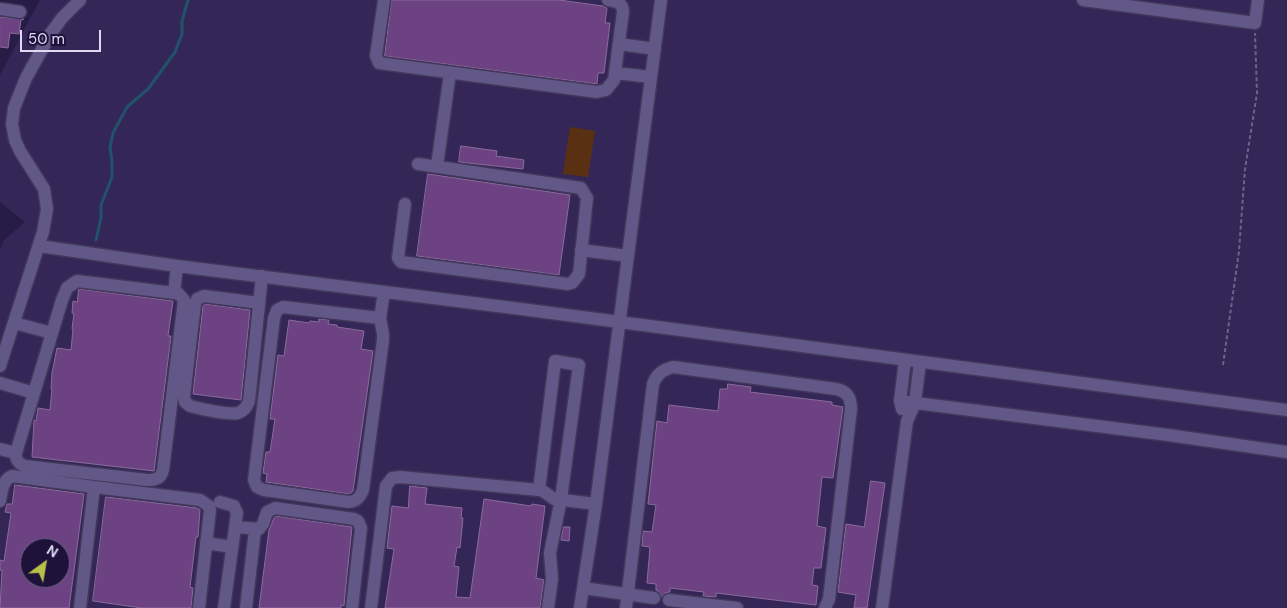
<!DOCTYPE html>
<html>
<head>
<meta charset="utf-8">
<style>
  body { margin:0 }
  #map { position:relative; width:1287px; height:608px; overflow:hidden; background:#271c46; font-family:"DM Sans",sans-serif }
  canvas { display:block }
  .north { position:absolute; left:20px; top:538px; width:50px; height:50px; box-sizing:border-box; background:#1e123b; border:1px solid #6b6285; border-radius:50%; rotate:32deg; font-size:14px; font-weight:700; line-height:20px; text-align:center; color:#dedaf5 }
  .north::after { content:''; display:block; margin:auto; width:18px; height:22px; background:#b8c147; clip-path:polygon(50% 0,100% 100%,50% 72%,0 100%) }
  .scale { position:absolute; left:20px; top:30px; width:81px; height:22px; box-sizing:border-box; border:2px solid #dedaf5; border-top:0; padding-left:6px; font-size:15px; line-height:18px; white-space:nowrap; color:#dedaf5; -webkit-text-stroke:4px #1e123b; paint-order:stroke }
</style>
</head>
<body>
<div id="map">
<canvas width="1287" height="608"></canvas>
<div class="north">N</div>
<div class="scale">50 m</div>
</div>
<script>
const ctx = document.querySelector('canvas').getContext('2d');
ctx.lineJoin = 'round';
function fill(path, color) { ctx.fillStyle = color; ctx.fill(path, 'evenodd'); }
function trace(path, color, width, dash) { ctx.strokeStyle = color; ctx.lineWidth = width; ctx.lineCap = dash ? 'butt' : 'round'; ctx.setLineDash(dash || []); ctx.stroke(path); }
fill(new Path2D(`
  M40 0H1287V608H0V251L3 241 25 222 0 202V75ZM30 548H60V578H30Z`), '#342757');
fill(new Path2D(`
  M570 127 595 131 588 177 563 174Z`), '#5a3012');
trace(new Path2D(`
  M96 240 101 218V205L112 177V162L110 147 113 133 127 107 148 89 175 52 182 34V21L188 0`), '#21526b', 3);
const building = new Path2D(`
  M392 0H559L603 6 607 8 605 23H610L604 73H598L597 84 385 56Z
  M0 17 24 19 21 20 19 34 10 33 8 48 0 47Z
  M461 146 497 151 496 156 524 160 523 169 459 162Z
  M428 174 570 195 559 275 417 256Z
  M79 289 173 301 168 336H171L154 471 32 457 34 420 36 421 38 408 50 410 52 389H51L52 373 57 348 71 350 73 329H72L74 314 72 313 73 301 77 302Z
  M205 304 250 310 241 400 193 394 203 306Z
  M319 319 329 320 328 324 337 325V327L364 331 361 349 373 351 353 491 349 494 266 482 267 474 263 473 266 452H270L275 419H270L278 355 284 356 289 320 309 323 310 321 319 322Z
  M728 384 751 387 750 392 832 402V405L843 407 833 478 822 477 817 526 826 528 821 568H814L812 585 818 586 816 605 716 593V597L703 596 704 592 670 588V592L665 593 662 597 659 592 656 590V584L647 583 650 547 642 546 643 531 652 532 656 505 648 504 657 421 667 423 669 405 718 411 720 389H727Z
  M871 481 885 483 867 608H854L856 595 838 592 846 524 864 527Z
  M15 485 84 494 69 608H0L2 570H0V560L4 561 11 513 5 512 7 504H12ZM30 548H60V578H30Z
  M410 486 427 488 425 504 462 508 461 518H463L460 548 457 547 454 566 459 567 456 597 470 598 484 499 531 506 532 504 545 506 536 578 544 580 540 608H385L394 549 387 548 392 506 408 508Z
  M106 497 197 508 200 510 198 537H196L190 587 193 588 191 608H142L93 601Z
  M276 516 352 527 345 594 344 606 341 605V608H259L269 530 274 518Z
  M564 527H570L569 541 561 540Z`);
fill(building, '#6c4282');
trace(building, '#896c99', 1);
const minor = new Path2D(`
  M384 0 376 56 379 63 597 92 606 90 614 80 623 12C623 2 615 1 608 0
  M1083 0 1255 23 1258 0
  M0 9 20 12
  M619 44 655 49
  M615 73 651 77
  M437 166 450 73
  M405 204 398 258 401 262 568 284 572 283 579 274 587 198 581 188 418 164
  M39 246 177 266 521 309 1287 410
  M581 250 628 256
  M77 281 174 293 179 294 184 300 163 470C161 479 155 480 147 480L25 466C19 464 15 459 16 453L62 300 67 288Z
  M174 293 177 266
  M259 303 204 296 197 299 195 304 184 397 185 402 190 406C201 409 228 415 238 413 244 411 247 407 249 401L262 276
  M380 318 283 307 277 310 274 318 254 480 257 487 264 490 349 502C357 501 360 497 363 490L383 340V334L380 318 384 292
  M14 323 52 333
  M0 366 43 232 47 209 44 189 20 151 15 140 12 124 14 108 26 78 51 33 62 18 80 0
  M0 383 34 393
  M900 401 1168 435 1287 452
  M902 409 900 401 905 360
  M0 449 16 453
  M94 487 200 500 209 506 210 510 199 608
  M539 490 555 361 579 365 561 499 550 553 552 579 548 608
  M0 501C2 492 2 480 12 476L94 487 80 608
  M220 502 234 506 237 513 224 608
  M235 527 259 529 263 524 267 512 275 508 354 519 358 521 361 528 352 608
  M206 543 232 547
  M583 588 654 598
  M669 600 737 608
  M246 608 255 530
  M371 608 386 486 392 478 400 477 539 490 543 491 554 499 596 504
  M580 608 596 504 661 0
  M626 608 653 384C657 374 662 370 673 367L836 389C847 391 851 398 851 409L829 599 825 608
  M882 608 907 421 915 403 920 362`);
trace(minor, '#42375b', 15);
trace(new Path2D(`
  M1223 365 1239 251 1245 169 1257 93 1255 33`), '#6c6488', 2, [4, 2.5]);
trace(minor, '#625887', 12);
</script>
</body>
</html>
